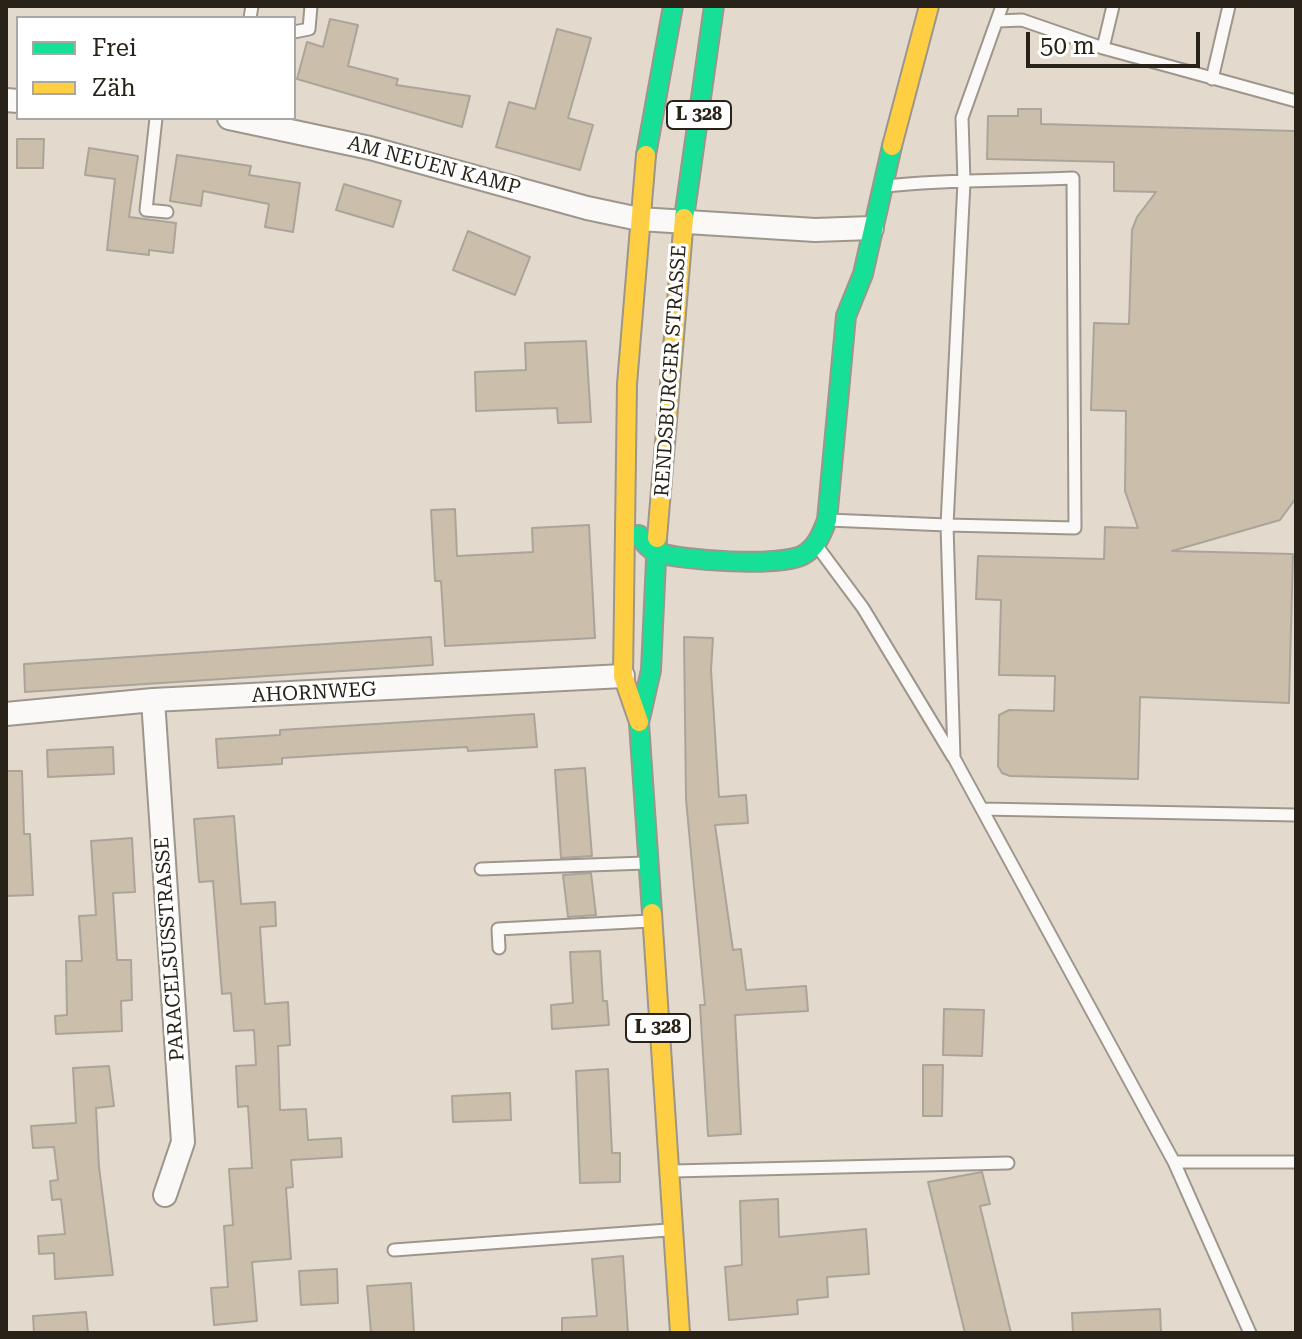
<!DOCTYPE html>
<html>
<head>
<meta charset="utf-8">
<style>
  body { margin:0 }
  #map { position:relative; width:1302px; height:1339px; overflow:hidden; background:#e3dacd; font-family:"Roboto Serif",serif }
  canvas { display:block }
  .frame { position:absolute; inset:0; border:8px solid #292219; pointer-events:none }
  .legend { position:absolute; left:16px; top:16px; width:280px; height:104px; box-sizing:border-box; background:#fff; border:2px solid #a9a7a3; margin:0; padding:10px 14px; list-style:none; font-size:24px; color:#292219 }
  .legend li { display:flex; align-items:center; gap:16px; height:40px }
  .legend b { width:40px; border:2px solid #a9a7a3 }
  .scale { position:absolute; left:1026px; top:32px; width:174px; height:36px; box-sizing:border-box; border:4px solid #292219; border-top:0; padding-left:10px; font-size:24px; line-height:28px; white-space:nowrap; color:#292219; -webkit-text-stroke:6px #fff; paint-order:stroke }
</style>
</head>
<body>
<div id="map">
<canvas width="1302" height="1339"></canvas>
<div class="frame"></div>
<ul class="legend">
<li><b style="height:10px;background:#16e098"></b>Frei</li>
<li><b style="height:10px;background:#ffcf43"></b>Zäh</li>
</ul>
<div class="scale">50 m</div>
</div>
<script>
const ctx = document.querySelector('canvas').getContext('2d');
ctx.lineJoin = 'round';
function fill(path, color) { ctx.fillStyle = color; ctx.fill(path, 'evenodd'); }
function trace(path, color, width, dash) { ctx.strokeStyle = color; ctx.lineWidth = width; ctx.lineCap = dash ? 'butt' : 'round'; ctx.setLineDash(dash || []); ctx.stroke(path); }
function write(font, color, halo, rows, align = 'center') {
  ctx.font = font + ' "Roboto Serif",serif'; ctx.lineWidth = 6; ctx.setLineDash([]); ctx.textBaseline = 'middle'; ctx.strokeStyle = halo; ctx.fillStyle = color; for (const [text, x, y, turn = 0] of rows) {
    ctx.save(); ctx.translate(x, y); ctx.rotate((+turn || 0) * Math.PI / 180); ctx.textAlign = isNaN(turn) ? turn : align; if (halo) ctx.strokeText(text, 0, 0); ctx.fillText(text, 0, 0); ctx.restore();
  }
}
const building = new Path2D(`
  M330 19 358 25 348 66 398 79 396 85 470 96 462 127 297 79 307 42 323 47Z
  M557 29 591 38 568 118 593 125 580 170 496 147 509 102 535 109Z
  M1018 109H1041V124L1296 131V498L1280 520 1172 551 1293 554 1289 703 1140 697 1138 779 1010 776 1002 773 998 766 999 715 1009 710 1054 711 1055 676 999 675 1001 600 976 599 978 556 1104 559 1105 527 1138 528 1125 491 1126 411 1091 410 1094 323 1129 324 1132 230 1137 217 1156 192 1114 191V162L987 159 988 116H1018Z
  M17 139H44L43 168H17Z
  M89 148 138 156 129 217 176 223 173 253 149 250V255L107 250 115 179 85 175Z
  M177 155 251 166 249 175 300 183 293 232 265 227 269 204 203 191 201 206 170 201Z
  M344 184 401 201 393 227 336 210Z
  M468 231 530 257 515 295 453 270Z
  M586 341 591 422 558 423 557 408 476 411 475 372 526 370 525 343Z
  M455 509 457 556 533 552 532 528 589 525 595 638 445 646 441 581H435L431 510Z
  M431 637 433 665 25 692 24 664Z
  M684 637 713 638 711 670 719 797 746 795 748 823 715 825 733 950 741 949 746 990 806 986 808 1011 735 1015 741 1134 708 1136 700 1005H705L686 799Z
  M534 714 537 747 468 751 467 747 344 754 282 758V764L218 768 216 739 280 735V730Z
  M113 747 114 774 48 777 47 750Z
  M585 768 592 856 561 858 555 770Z
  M6 771H22L24 834H30L33 895 6 896Z
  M234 816 241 904 275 902 276 926 260 927 265 1004 288 1002 290 1045 278 1046 280 1110 306 1109 308 1140 341 1138 342 1157 291 1160 293 1187 286 1188 291 1259 252 1262 257 1321 214 1325 211 1288 228 1287 224 1226 233 1225 229 1169 252 1168 248 1106 238 1107 236 1066 256 1065 254 1030 234 1031 231 993 222 994 213 881 199 882 194 819Z
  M132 838 135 892 113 893 117 960H131L132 1000 121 1001 122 1031 56 1034 55 1016 67 1015 66 961H82L79 916 96 915 91 841Z
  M591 873 596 915 568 917 563 875Z
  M600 951 603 1001H607L609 1025 552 1029 551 1005 573 1003 570 952Z
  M944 1009 984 1010 982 1056 943 1055Z
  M923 1065H943L942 1116H923Z
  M109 1066 114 1106 96 1108 99 1167 113 1275 55 1279 54 1253 39 1254 38 1236 65 1234 61 1199 52 1200 50 1181 58 1180 54 1147 33 1148 31 1126 76 1123 73 1068Z
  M608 1069 612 1153H620V1182L580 1183 576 1071Z
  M510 1093 511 1120 453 1122 452 1096Z
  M982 1172 990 1204 980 1206 1011 1333H965L928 1182Z
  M778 1199 779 1237 866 1229 869 1274 827 1277 828 1297 797 1300 798 1314 729 1320 725 1267 742 1265 740 1201Z
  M623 1256 628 1333H562V1318L597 1316 592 1259Z
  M337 1269 338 1303 301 1305 299 1271Z
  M411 1283 414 1333H371L367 1286Z
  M1160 1309 1161 1333H1073L1072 1313Z
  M86 1312 88 1333H34L33 1316Z`);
fill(building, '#cbbeab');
trace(building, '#aba499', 2);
const lane = new Path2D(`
  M250 18 252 6
  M998 21 1022 20 1103 48 1296 101
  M294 32 309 29 311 6
  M1103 48 1113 6
  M1212 79 1229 6
  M156 118 146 210 167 212
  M886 186C948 179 1011 181 1073 178L1075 528 947 525 964 182 962 118 1002 6
  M828 520 947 525 954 758 1174 1162 1250 1333
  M817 546 863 608 953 757
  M982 809 1296 815
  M481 869 645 863
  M499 948 498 929 650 921
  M1174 1162H1296
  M673 1171 1008 1163
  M394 1250 668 1230`);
const street = new Path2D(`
  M6 100 18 101
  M229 118 370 148 587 208 639 219 815 230 872 228
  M153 700 183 1142 165 1195
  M6 714 153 700 623 676`);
const fast = new Path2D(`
  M646 155 673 6
  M684 218 714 6
  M639 535C643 542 648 549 656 552 682 561 780 567 803 555 817 547 822 533 827 520L846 316 863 274 892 146
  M652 913 639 723 651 670 657 538`);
const slow = new Path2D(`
  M892 146 929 6
  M657 538 684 218
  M639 722 623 676 627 384 646 155
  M652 913 680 1333`);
trace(lane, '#9d968c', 15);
trace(street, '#9d968c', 26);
trace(fast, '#9d968c', 22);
trace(slow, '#9d968c', 22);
trace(lane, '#fbf9f8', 11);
trace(street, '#fbf9f8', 22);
trace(fast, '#16e098', 18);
trace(slow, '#ffcf43', 18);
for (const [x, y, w] of [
  [699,115,64],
  [658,1028,64]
]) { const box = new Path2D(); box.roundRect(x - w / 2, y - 14, w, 28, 6); ctx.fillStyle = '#fff'; ctx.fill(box); trace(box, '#292219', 2); }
write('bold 18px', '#292219', null, [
  ["L 328",699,115],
  ["L 328",658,1028]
]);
write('20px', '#292219', '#fff', [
  ["AM NEUEN KAMP",434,166,15],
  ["RENDSBURGER STRASSE",671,371,-86],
  ["AHORNWEG",314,693,-3],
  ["PARACELSUSSTRASSE",170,949,-94]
]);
</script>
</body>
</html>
